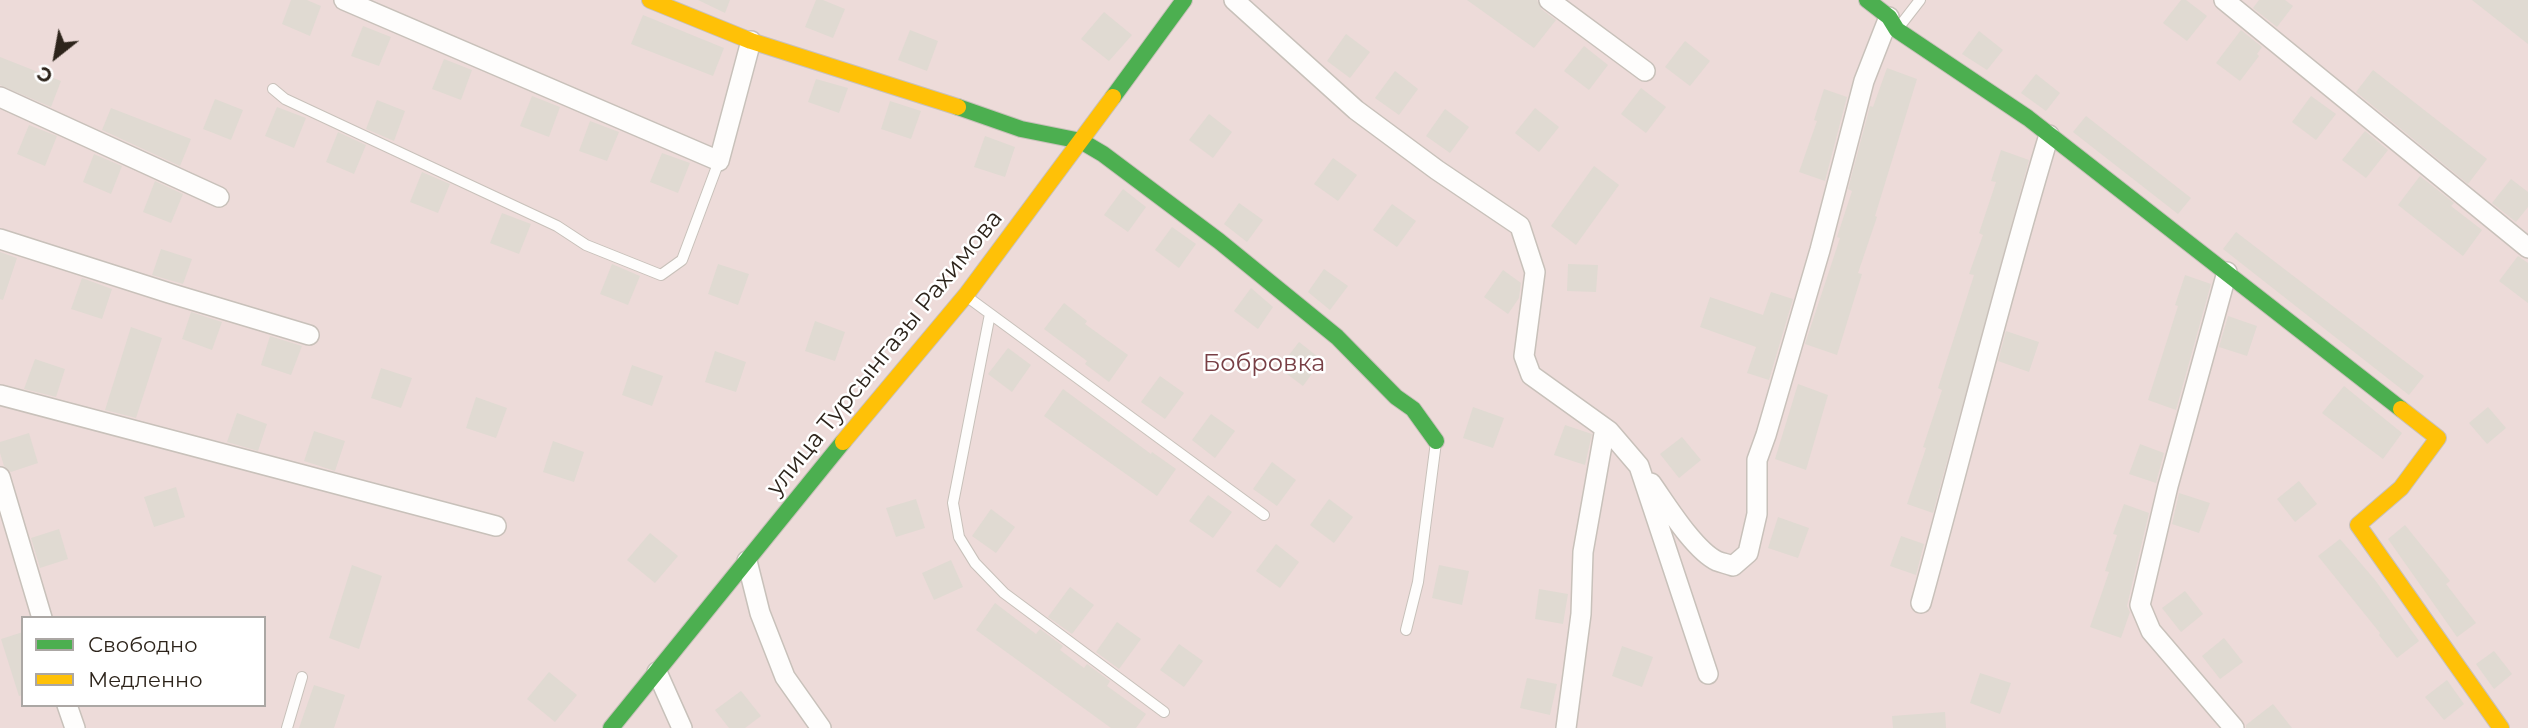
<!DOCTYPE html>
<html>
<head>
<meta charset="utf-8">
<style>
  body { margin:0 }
  #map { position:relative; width:2528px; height:728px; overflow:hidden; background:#faf4ee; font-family:Montserrat,sans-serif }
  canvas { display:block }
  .legend { position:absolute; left:21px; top:616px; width:245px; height:91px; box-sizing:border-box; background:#fff; border:2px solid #aba7a4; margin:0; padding:9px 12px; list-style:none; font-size:21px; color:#2d241b }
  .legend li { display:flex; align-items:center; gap:14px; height:35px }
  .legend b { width:35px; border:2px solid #aba7a4 }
  .north { position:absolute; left:21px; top:21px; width:70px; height:70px; -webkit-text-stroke:5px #fff; paint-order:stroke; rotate:211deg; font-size:19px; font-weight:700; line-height:28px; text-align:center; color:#2d241b }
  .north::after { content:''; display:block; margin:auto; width:24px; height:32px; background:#2d241b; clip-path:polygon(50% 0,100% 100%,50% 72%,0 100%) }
</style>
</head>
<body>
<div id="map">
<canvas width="2528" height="728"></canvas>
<ul class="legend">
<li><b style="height:9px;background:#4caf50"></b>Свободно</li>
<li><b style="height:9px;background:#ffc107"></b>Медленно</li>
</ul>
<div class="north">С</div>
</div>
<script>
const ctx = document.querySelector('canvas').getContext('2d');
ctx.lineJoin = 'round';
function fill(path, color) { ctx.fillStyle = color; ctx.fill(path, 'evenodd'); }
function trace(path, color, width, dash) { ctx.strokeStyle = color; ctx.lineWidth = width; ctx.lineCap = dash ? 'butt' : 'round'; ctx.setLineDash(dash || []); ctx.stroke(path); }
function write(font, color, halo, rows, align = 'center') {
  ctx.font = font + ' Montserrat,sans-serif'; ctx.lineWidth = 5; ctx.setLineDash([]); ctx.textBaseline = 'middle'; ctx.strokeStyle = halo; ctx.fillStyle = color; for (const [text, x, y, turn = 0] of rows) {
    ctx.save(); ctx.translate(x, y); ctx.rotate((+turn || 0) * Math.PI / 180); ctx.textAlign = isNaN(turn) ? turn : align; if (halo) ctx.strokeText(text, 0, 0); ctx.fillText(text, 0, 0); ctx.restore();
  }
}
fill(new Path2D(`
  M0 0H2528V728H0ZM23 618H264V705H23Z`), '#eddbd9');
fill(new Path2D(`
  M291 0H307L321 6 310 36 282 24Z
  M698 0H730L725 13Z
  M816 0H823L845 9 833 38 805 27Z
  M1467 0H1537L1541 9 1556 20 1534 48Z
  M2181 0H2186L2207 16 2187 41 2163 23Z
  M2259 0H2285L2293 6 2277 27 2253 8Z
  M2472 0H2528V44Z
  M1104 12 1132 35 1109 61 1081 39Z
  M643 15 724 48 713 76 631 44Z
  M363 26 391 37 379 66 351 56Z
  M910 30 938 41 927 71 898 60Z
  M2241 30 2262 47 2257 54 2259 56 2240 81 2216 63Z
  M1979 31 2003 50 1987 70 1962 54Z
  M1346 34 1370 52 1350 78 1327 61Z
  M1685 41 1710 61 1690 86 1665 67Z
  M1584 46 1608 65 1589 90 1564 71Z
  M0 57 61 81 51 107 0 85Z
  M444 59 472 70 461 100 432 89Z
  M1887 68 1917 79 1875 216 1877 217 1858 273 1862 274 1837 355 1805 344 1840 238 1837 237 1852 191 1848 189 1870 106 1873 107Z
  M2373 70 2487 159 2468 184 2356 92Z
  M1395 71 1418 89 1399 115 1375 98Z
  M2036 74 2060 93 2046 111 2021 93Z
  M816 79 848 88 839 113 808 102Z
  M1641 88 1666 107 1646 133 1621 114Z
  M1824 89 1847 97 1825 181 1799 172 1817 121 1814 120Z
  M532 96 560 107 549 137 520 126Z
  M2311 96 2336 114 2316 140 2292 122Z
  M215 99 243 110 231 140 203 129Z
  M377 100 405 111 394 141 366 129Z
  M890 101 921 111 911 139 881 129Z
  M277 107 306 118 294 148 265 136Z
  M111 108 191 139 180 166 102 130Z
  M1535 108 1559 127 1539 152 1515 133Z
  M1445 109 1469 127 1450 153 1426 136Z
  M1209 114 1232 132 1213 158 1189 140Z
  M2086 116 2191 198 2178 214 2073 132Z
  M590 121 619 132 607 161 579 151Z
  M29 125 57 136 45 166 17 154Z
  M2365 131 2388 150 2366 178 2342 160Z
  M338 132 366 145 354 174 326 162Z
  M985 136 1015 147 1005 177 974 167Z
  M2001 150 2029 160 1933 513 1907 504 1926 448 1923 447 1942 390 1938 388 1974 275 1969 274 1983 235 1979 233 1996 182 1991 181Z
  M662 153 690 163 678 193 650 182Z
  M94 154 122 166 111 194 83 182Z
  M1333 158 1357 175 1338 201 1314 184Z
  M1594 166 1619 185 1576 245 1551 226Z
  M422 172 450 184 438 213 410 202Z
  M2420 176 2454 203 2451 206 2482 230 2463 256 2398 205Z
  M2511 179 2528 192V207L2516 222 2492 203Z
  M155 181 183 194 171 223 143 212Z
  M1123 189 1146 207 1128 232 1104 215Z
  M1239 203 1263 220 1247 242 1224 224Z
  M1392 204 1416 221 1397 247 1373 230Z
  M502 213 531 224 519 254 490 243Z
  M1172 227 1196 244 1179 268 1155 250Z
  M2236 232 2424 376 2409 395 2223 249Z
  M161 249 192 259 183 284 152 275Z
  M0 252 17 258 3 300 0 299Z
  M2518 256 2528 263V303L2499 281Z
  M612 264 640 276 628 305 600 294Z
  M718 264 749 274 738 305 708 294Z
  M1568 264 1598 265 1596 292 1567 291Z
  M1324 269 1348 286 1330 310 1308 292Z
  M1503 270 1521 283 1519 298 1508 314 1484 297Z
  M2185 275 2211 284 2176 410 2148 400 2178 306 2175 305Z
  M82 278 112 289 102 319 71 309Z
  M1251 288 1273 307 1258 329 1234 311Z
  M1771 292 1793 299 1769 380 1747 373 1756 347 1700 327 1710 297 1763 315Z
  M1064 303 1087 321 1085 324 1128 355 1109 382 1085 364 1087 361 1044 329Z
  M191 312 222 322 212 350 182 339Z
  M2228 316 2257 326 2247 356 2219 347Z
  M815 321 845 332 835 361 805 351Z
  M131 327 162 338 136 418 105 410Z
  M2006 331 2039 342 2029 372 1998 361Z
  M270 336 302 346 291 375 261 365Z
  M1299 342 1322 360 1303 386 1279 368Z
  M1008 348 1031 365 1012 392 988 374Z
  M715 351 746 362 736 392 705 382Z
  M35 359 65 369 56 397 24 389Z
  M632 365 663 376 652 406 622 395Z
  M381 368 412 378 401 408 371 398Z
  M1160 376 1184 393 1165 419 1141 402Z
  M1798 384 1828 395 1806 470 1775 459Z
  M2344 386 2402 433 2383 459 2322 413Z
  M1063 389 1151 454 1152 452 1176 469 1157 496 1044 416Z
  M476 397 507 408 496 438 466 428Z
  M1473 407 1504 418 1493 448 1463 438Z
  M2488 407 2506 428 2487 444 2469 423Z
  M237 413 267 424 258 451 227 442Z
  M1211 414 1235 431 1215 458 1192 440Z
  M1565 425 1592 434 1585 465 1554 455Z
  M314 431 345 441 335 471 304 461Z
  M29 433 38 463 11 472 4 466 0 453V442Z
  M1682 437 1701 460 1679 478 1660 454Z
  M553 441 584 452 574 482 543 472Z
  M2140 444 2164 453 2156 483 2129 474Z
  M1272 462 1296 480 1277 506 1253 489Z
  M2299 481 2317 504 2295 522 2277 499Z
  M176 487 185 517 154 527 144 497Z
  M2179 493 2210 503 2199 533 2172 524Z
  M1208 495 1232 512 1213 538 1189 521Z
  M916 499 925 528 896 537 886 508Z
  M1329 499 1353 517 1334 543 1310 525Z
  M2124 504 2149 513 2127 606 2130 612 2121 638 2090 627 2109 572 2105 571 2117 535 2113 534Z
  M991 509 1015 527 996 553 972 536Z
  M1778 517 1809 528 1798 558 1768 548Z
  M2405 525 2450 581 2446 584 2476 623 2457 637 2388 539Z
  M59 529 68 559 40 568 31 538Z
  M650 533 678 556 655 583 627 560Z
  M1901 536 1924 544 1916 575 1890 566Z
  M2340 539 2375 580 2419 641 2397 658 2379 635 2380 633 2318 556Z
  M1276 544 1299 562 1280 588 1256 571Z
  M951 560 963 587 934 600 922 573Z
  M352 565 382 576 359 649 329 638Z
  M1439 565 1469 571 1462 605 1432 598Z
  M1070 587 1094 605 1072 634 1048 617Z
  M1539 589 1568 594 1563 624 1535 619Z
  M2185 591 2203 614 2181 632 2162 608Z
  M995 603 1036 634 1040 629 1063 646 1060 650 1084 668 1087 664 1110 681 1107 686 1146 714 1136 728H1111L976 630Z
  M1117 622 1141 639 1119 669 1096 652Z
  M23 632V695L19 696 1 639Z
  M2224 638 2243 662 2220 679 2202 656Z
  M1179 644 1203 661 1184 687 1160 670Z
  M1622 646 1653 657 1642 687 1612 676Z
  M2494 651 2512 674 2494 689 2476 664Z
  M549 672 577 695 555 722 527 699Z
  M1980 673 2011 683 2000 714 1970 703Z
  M1527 678 1557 684 1550 715 1520 708Z
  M2447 680 2464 704 2444 720 2425 697Z
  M314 685 345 695 334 728H299Z
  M741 691 761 716 745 728H729L715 710Z
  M2273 704 2292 728H2246V725Z
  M1945 712 1946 728H1893L1892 716Z`), '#e0dad2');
const lane = new Path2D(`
  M1899 27 1920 0
  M273 89 285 99 557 226 586 245 661 275 682 260 719 161
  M966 296 1264 515
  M990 314 953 503 959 537 975 563 1004 593 1164 712
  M1406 630 1418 582 1436 442
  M287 728 302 677`);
const street = new Path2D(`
  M344 0 719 161 751 41
  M1234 0 1356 110 1437 170 1520 226 1535 272 1524 356 1531 375 1609 431 1639 466 1708 674
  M1549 0 1645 71
  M2224 0 2528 248
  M0 97 219 197
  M0 239 169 293 309 335
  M2227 272 2168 486 2140 605 2151 631 2234 728
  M0 395 496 526
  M0 477 42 618
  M1651 483C1666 504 1694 550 1717 561 1722 563 1728 564 1733 566L1748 553 1757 514V460L1766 435 1820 250 1864 81 1889 17
  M747 561 760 613 785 677 821 728
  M1921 603C1964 447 2002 290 2049 135
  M657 672 682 728
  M67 705 75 728
  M1566 728 1581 614 1583 552 1605 428`);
const fast = new Path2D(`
  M1867 0 1889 17 1897 30 2028 118 2401 409
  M1113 97 1184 0
  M958 107 1021 129 1081 141 1103 154 1219 241 1337 337 1396 397 1413 409 1436 441
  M611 728 843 442`);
const slow = new Path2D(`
  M650 0 751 41 958 107
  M2401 409 2438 438 2401 488 2358 525 2501 728
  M843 442 966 295 1113 97`);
trace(lane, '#c8c1ba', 12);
trace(street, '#c8c1ba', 22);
trace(fast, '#c8c1ba', 18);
trace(slow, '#c8c1ba', 18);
trace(lane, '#fefdfc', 10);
trace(street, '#fefdfc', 19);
trace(fast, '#4caf50', 16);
trace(slow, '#ffc107', 16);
write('24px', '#2d241b', '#fff', [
  ["улица Турсынгазы Рахимова",885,353,-51]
]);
write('24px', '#783f45', '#fff', [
  ["Бобровка",1264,364]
]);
</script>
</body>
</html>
